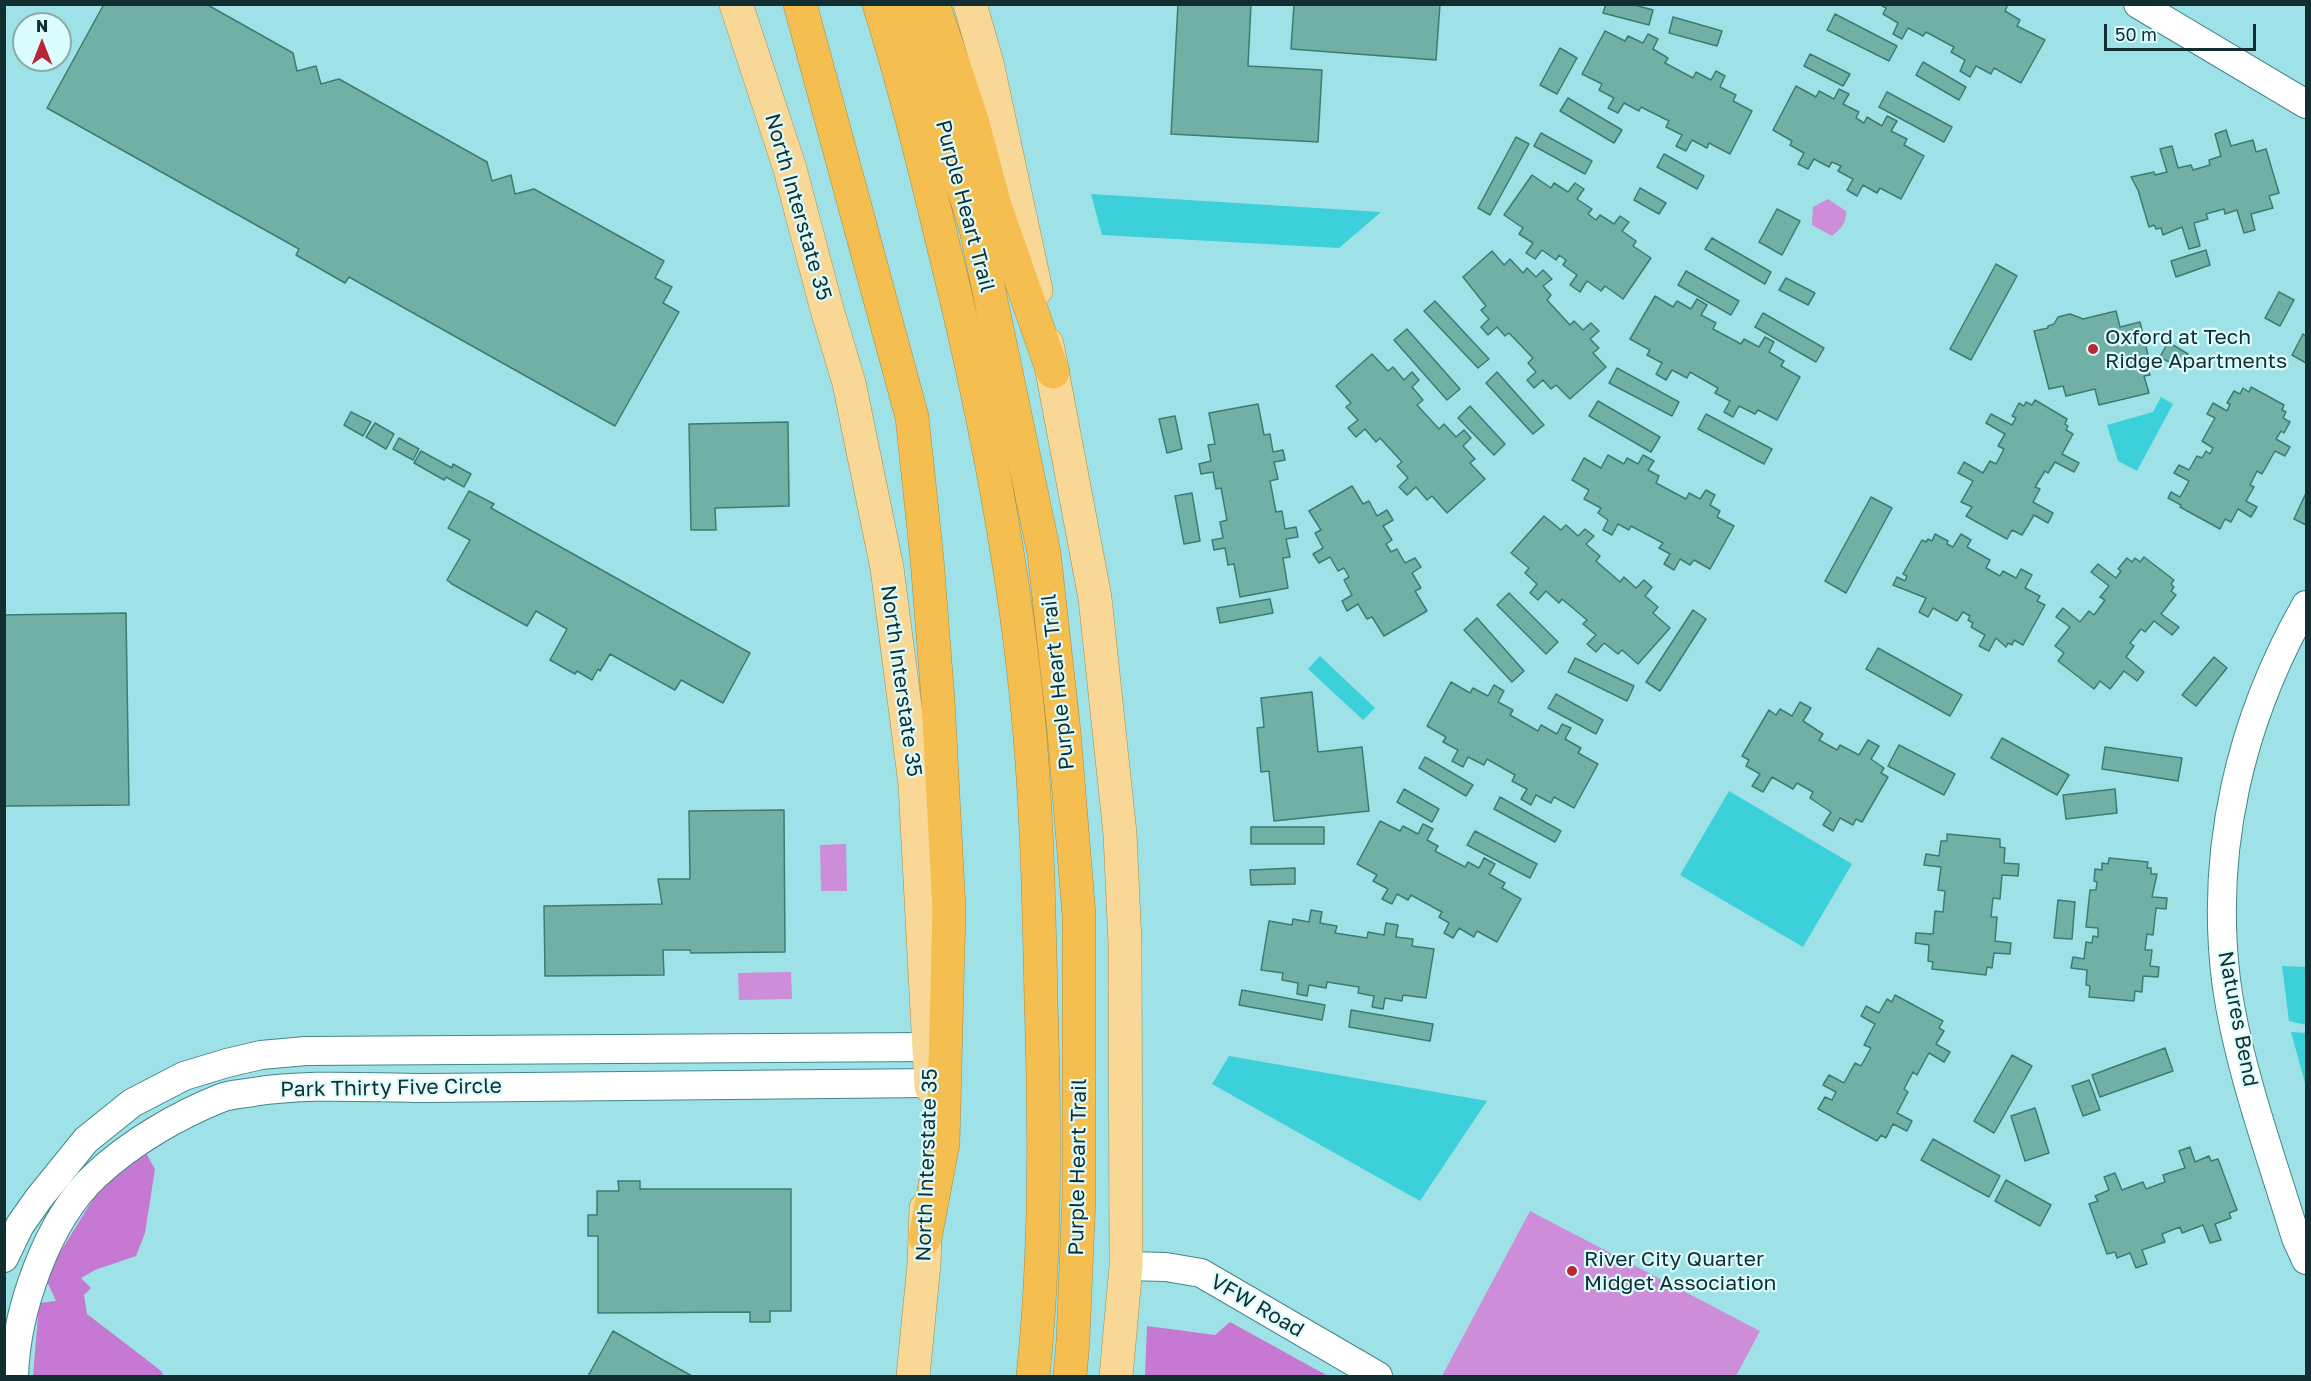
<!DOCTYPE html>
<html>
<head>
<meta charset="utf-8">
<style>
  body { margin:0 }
  #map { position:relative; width:2311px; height:1381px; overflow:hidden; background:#9ee2e7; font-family:"Golos Text",sans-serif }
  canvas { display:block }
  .frame { position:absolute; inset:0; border:6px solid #122e30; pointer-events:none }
  .north { position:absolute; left:12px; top:12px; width:60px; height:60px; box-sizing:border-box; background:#dcfdff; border:2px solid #8baaac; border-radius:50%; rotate:0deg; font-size:16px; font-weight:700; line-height:24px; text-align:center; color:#122e30 }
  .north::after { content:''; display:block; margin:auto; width:21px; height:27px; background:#b82735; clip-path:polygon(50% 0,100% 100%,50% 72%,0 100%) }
  .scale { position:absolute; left:2104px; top:24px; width:152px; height:27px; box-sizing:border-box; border:3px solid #122e30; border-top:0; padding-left:8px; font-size:18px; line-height:21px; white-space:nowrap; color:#122e30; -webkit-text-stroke:4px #dcfdff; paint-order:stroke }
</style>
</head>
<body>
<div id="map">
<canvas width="2311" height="1381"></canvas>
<div class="frame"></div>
<div class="north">N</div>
<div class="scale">50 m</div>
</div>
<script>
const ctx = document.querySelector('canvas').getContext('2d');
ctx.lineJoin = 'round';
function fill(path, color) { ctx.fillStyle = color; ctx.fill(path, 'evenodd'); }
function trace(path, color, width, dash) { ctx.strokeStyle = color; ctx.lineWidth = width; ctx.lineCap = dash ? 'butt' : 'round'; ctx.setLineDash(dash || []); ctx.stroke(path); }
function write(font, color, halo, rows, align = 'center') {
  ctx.font = font + ' "Golos Text",sans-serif'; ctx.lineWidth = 4.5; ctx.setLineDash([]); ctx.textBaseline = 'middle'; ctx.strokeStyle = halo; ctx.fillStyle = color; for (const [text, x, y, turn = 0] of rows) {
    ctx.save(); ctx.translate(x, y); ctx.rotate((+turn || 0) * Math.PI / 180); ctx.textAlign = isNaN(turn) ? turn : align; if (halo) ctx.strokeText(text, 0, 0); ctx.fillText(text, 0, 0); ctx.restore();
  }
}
fill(new Path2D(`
  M1828 199 1846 211C1847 222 1841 229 1832 236L1812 225 1813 207Z
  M846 844 847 891H821L820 845Z
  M791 972 792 999 739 1000 738 973Z
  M1530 1211 1760 1331 1736 1376H1442Z`), '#ce8dd9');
fill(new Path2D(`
  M146 1153 155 1169 145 1233 136 1256 95 1270 81 1278 91 1288 84 1295 87 1314 160 1370 164 1376H33L39 1303 56 1301 45 1277 98 1191Z
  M1230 1322 1328 1376H1145L1147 1326 1215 1335Z`), '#c679d3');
fill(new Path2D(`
  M1091 194 1381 212 1339 248 1102 235Z
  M2161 397 2173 404 2137 471 2118 461 2107 425 2153 412Z
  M1320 656 1375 708 1363 720 1308 669Z
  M1729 791 1852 864 1803 947 1680 875Z
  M2282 966 2306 967V1025L2289 1021Z
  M2291 1032 2306 1033V1086L2305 1083Z
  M1229 1056 1487 1101 1420 1201 1212 1084Z`), '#3bd0da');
const building = new Path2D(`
  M104 4H206L293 53 297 71 316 66 321 84 339 79 487 162 492 181 511 175 515 194 534 189 664 261 655 278 672 287 663 303 679 312 615 426 349 277 345 283 296 255 299 249 47 108Z
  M1178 4H1251L1248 66 1322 70 1318 142 1171 134Z
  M1294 4H1440L1436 60 1291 49Z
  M1606 4H1631L1653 10 1649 25 1603 13Z
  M1879 4H2008L2005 11 2020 20 2017 26 2045 40 2021 83 1994 68 1991 74 1976 66 1970 77 1960 71 1965 60 1951 52 1954 47 1926 32 1923 36 1908 28 1902 39 1893 34 1898 23 1883 14 1886 8Z
  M1835 14 1897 46 1889 61 1827 30Z
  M1673 17 1722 31 1717 46 1669 33Z
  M1605 31 1625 41 1628 36 1643 43 1648 34 1658 39 1653 49 1668 58 1665 63 1693 78 1696 72 1711 80 1716 71 1725 76 1720 87 1736 95 1733 101 1752 111 1730 154 1709 143 1707 148 1692 140 1686 151 1676 146 1682 135 1666 127 1669 121 1641 107 1639 111 1624 103 1618 113 1608 108 1614 98 1599 90 1602 84 1582 74Z
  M1560 48 1577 58 1557 94 1540 85Z
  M1810 54 1850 74 1843 86 1804 66Z
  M1923 62 1966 87 1959 100 1916 75Z
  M1796 86 1816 97 1819 91 1834 99 1839 89 1849 94 1843 104 1859 112 1856 118 1864 123 1867 117 1882 126 1887 116 1897 121 1891 131 1907 139 1904 145 1924 156 1901 199 1880 188 1877 193 1863 185 1857 196 1847 190 1853 179 1838 171 1841 166 1832 162 1829 167 1814 159 1808 169 1798 164 1804 153 1790 145 1792 141 1773 130Z
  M1887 92 1952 127 1944 142 1879 107Z
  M1568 98 1622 130 1614 143 1560 111Z
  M2226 130 2231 146 2253 140 2256 152 2266 149 2279 193 2269 196 2273 208 2251 214 2255 230 2244 233 2237 210 2225 214 2224 209 2206 214 2208 219 2194 223 2200 246 2189 249 2182 227 2163 235 2161 228 2156 229 2154 225 2149 227 2138 190 2131 177 2154 172 2155 175 2167 172 2160 149 2172 146 2178 168 2191 165 2193 170 2210 165 2209 160 2221 156 2215 134Z
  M1541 133 1592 161 1585 174 1534 146Z
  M1516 137 1529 144 1490 215 1478 208Z
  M1664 154 1704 176 1697 189 1657 167Z
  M1532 175 1551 188 1554 183 1568 192 1575 183 1584 189 1577 199 1592 209 1588 214 1596 220 1600 215 1614 224 1620 216 1629 222 1622 231 1636 241 1633 246 1651 258 1623 299 1605 286 1601 291 1587 281 1580 292 1570 285 1577 275 1563 265 1566 260 1559 255 1556 260 1542 250 1535 259 1526 253 1533 243 1519 234 1523 228 1504 215Z
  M1640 188 1666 203 1659 214 1634 200Z
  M1777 209 1800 221 1782 255 1759 242Z
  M1712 238 1771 272 1765 284 1705 249Z
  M2206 250 2210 265 2176 277 2171 261Z
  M1492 251 1504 265 1510 259 1523 273 1527 268 1536 277 1543 270 1552 279 1543 286 1551 295 1547 300 1570 325 1574 321 1583 330 1591 323 1599 331 1590 339 1599 348 1593 353 1606 367 1570 399 1556 385 1551 389 1543 380 1534 388 1527 380 1536 372 1528 363 1533 358 1509 333 1505 336 1497 327 1488 335 1481 327 1489 319 1481 310 1486 306 1463 277Z
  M1996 264 2017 276 1971 360 1950 349Z
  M1686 271 1739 301 1731 315 1678 285Z
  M1786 278 1815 293 1808 305 1779 290Z
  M2279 292 2294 300 2280 326 2265 318Z
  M1655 296 1673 307 1677 301 1691 309 1697 299 1707 305 1701 315 1716 323 1713 329 1741 344 1744 339 1759 347 1765 337 1774 342 1769 352 1784 361 1781 366 1800 377 1777 420 1758 410 1755 414 1739 406 1733 417 1724 412 1730 401 1715 393 1718 388 1690 372 1687 378 1672 370 1666 380 1656 374 1662 363 1647 355 1650 350 1630 339Z
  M1435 301 1489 359 1478 368 1424 311Z
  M2116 311 2120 327 2140 322 2151 367 2148 368 2150 375 2144 376 2149 393 2099 405 2095 389 2066 396 2063 386 2049 389 2034 331 2048 328V326L2054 324 2058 317 2070 314 2083 319Z
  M1763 313 1824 348 1816 362 1755 327Z
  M1407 329 1460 389 1447 400 1394 340Z
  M2303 334 2306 336V363L2292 355Z
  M2168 342 2188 354 2180 368 2160 357Z
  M1372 354 1388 371 1393 367 1404 380 1412 372 1419 380 1412 387 1423 400 1417 405 1439 429 1444 424 1456 437 1464 430 1471 438 1463 446 1475 459 1470 463 1485 479 1447 513 1432 496 1427 500 1416 487 1407 495 1399 487 1408 478 1397 466 1402 462 1380 438 1376 442 1365 429 1356 437 1348 428 1358 420 1346 407 1351 403 1336 386Z
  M1617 368 1679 402 1672 416 1609 383Z
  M1497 372 1544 425 1533 434 1486 383Z
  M2251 387 2284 405 2282 410 2286 412 2283 418 2290 422 2284 433 2281 431 2276 439 2290 447 2285 456 2275 451 2262 474 2257 471 2250 485 2254 487 2246 501 2257 507 2251 517 2238 509 2231 522 2225 519 2220 529 2180 507 2181 505 2168 498 2171 492 2180 497 2189 481 2174 473 2179 465 2189 470 2197 456 2202 458 2206 451 2210 454 2213 448 2202 441 2215 418 2207 414 2213 403 2227 411 2230 404 2227 403 2234 391 2240 394 2243 388 2249 392Z
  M2035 400 2067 419 2065 424 2068 426 2066 430 2073 434 2062 454 2079 463 2074 472 2055 462 2048 473 2045 471 2035 487 2040 489 2033 502 2053 513 2048 523 2034 515 2022 535 2012 530 2007 539 1966 516 1972 507 1961 502 1973 481 1958 473 1964 462 1983 473 1990 461 1996 464 2004 449 1998 446 2005 434 1986 423 1991 414 2012 425 2016 418 2012 416 2019 403 2024 406 2026 402 2032 405Z
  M1598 401 1660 437 1651 452 1589 416Z
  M1258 404 1264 435 1270 434 1273 452 1283 450 1285 460 1274 462 1278 479 1270 481 1276 512 1282 511 1285 529 1296 527 1298 537 1286 539 1290 557 1283 558 1288 588 1240 597 1234 564 1228 565 1225 548 1214 550 1212 540 1223 538 1220 522 1227 520 1221 488 1216 489 1213 472 1201 474 1199 464 1211 461 1208 445 1215 444 1209 413Z
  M1470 406 1505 444 1494 455 1458 418Z
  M351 412 371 422 363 436 344 425Z
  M1706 414 1772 449 1764 464 1698 429Z
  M1175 416 1182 449 1167 453 1159 419Z
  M788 422 789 506 715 508 716 530H691L689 424Z
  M375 423 394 434 386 449 366 437Z
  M399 438 419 449 413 460 393 449Z
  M421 451 452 468 453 464 471 474 464 487 446 477 444 480 414 463Z
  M1608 455 1624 464 1627 458 1638 464 1643 455 1654 461 1648 470 1659 476 1656 483 1686 499 1689 493 1700 499 1706 490 1715 495 1710 505 1720 511 1717 517 1734 526 1710 569 1694 560 1690 565 1680 559 1674 570 1664 564 1670 554 1659 548 1663 543 1631 526 1629 530 1618 524 1612 535 1603 530 1608 520 1598 513 1601 508 1584 499 1589 490 1572 480 1584 458 1601 468Z
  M1352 486 1363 504 1369 501 1377 516 1387 510 1393 520 1383 526 1392 540 1386 544 1391 552 1397 549 1405 563 1415 558 1421 567 1412 573 1421 588 1415 591 1427 611 1384 636 1372 617 1367 619 1358 604 1347 611 1342 601 1352 595 1344 580 1349 577 1344 568 1338 571 1330 557 1319 563 1313 554 1323 548 1315 533 1321 530 1309 511Z
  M469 491 494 504 491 508 750 653 723 703 681 680 675 690 610 654 600 671 598 669 592 680 577 671 575 674 550 660 567 629 536 611 527 626 452 584 447 580 470 540 448 528Z
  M1192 493 1200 541 1184 544 1175 496Z
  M2306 493V525L2294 519Z
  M1871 497 1892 508 1846 593 1825 581Z
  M1544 516 1561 530 1566 525 1578 536 1585 529 1594 536 1586 544 1600 556 1596 561 1620 582 1624 577 1636 588 1644 580 1652 587 1645 596 1658 607 1653 613 1670 628 1638 664 1622 650 1618 654 1604 643 1596 652 1587 644 1596 635 1583 624 1587 620 1562 599 1559 603 1546 591 1538 600 1530 593 1537 584 1525 573 1529 568 1511 553Z
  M1935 534 1948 541 1947 544 1953 547 1961 534 1971 540 1967 547 1990 560 1986 568 2000 576 2003 571 2016 578 2021 569 2032 575 2025 588 2040 596 2037 601 2045 605 2023 645 2014 640 2012 645 2008 643 2006 647 1996 638 1989 651 1979 646 1985 635 1971 627 1973 623 1968 620 1970 616 1963 612 1957 621 1933 608 1928 617 1919 612 1926 598 1893 585 1897 577 1905 581 1907 576 1903 574 1922 540 1926 542 1928 539 1932 541Z
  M2144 557 2174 580 2171 584 2174 587 2171 591 2176 595 2161 614 2179 627 2172 635 2154 621 2145 632 2141 629 2130 643 2134 646 2126 657 2144 672 2137 681 2124 671 2110 689 2100 681 2094 689 2058 661 2064 653 2055 646 2070 627 2056 617 2063 608 2080 622 2089 611 2094 615 2105 600 2100 597 2109 586 2091 572 2098 564 2116 578 2121 571 2118 569 2127 558 2132 562 2135 558 2140 562Z
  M1509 593 1558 642 1546 654 1497 605Z
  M1270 599 1273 613 1220 623 1217 608Z
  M1693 610 1706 619 1660 691 1646 682Z
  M126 613 129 805 4 806V615Z
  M1477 618 1524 671 1512 682 1464 630Z
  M1878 648 1962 695 1950 716 1866 669Z
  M2214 657 2227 668 2196 706 2182 695Z
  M1575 658 1634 686 1627 701 1568 672Z
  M1451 682 1470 693 1473 688 1488 696 1494 685 1504 691 1498 702 1513 710 1510 715 1538 731 1541 725 1557 734 1562 724 1571 728 1565 739 1581 748 1578 753 1598 764 1574 808 1554 797 1551 803 1536 795 1531 805 1521 799 1527 789 1512 781 1515 775 1487 759 1484 765 1468 757 1463 767 1452 761 1458 750 1443 742 1446 737 1427 726Z
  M1312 692 1318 752 1362 747 1369 811 1274 821 1269 771 1261 772 1257 728 1264 727 1261 698Z
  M1556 694 1603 720 1596 734 1548 708Z
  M1800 702 1811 708 1803 721 1823 734 1819 740 1837 750 1840 745 1859 755 1868 740 1879 746 1871 759 1884 768 1881 773 1888 777 1862 822 1856 819 1853 825 1840 818 1833 831 1823 825 1831 812 1810 798 1813 792 1797 783 1793 789 1772 777 1763 792 1752 786 1760 774 1746 766 1749 760 1742 756 1769 710 1776 715 1780 709 1792 716Z
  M2002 738 2069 775 2057 795 1991 758Z
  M1899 745 1955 774 1944 795 1888 766Z
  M2105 747 2182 758 2178 781 2102 769Z
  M1425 757 1473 785 1466 796 1419 768Z
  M1404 789 1439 809 1432 822 1397 802Z
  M2115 789 2117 813 2066 819 2063 795Z
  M1500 797 1561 831 1555 842 1494 809Z
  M784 810 785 952 691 953 690 950H663L664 975 545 976 544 906 662 904 658 879H690L689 811Z
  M1380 821 1400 831 1403 826 1418 834 1423 824 1433 829 1427 840 1438 846 1435 851 1465 867 1468 862 1479 868 1484 858 1495 864 1489 874 1505 883 1502 888 1521 899 1497 942 1477 931 1474 937 1459 928 1453 938 1444 933 1449 923 1439 917 1442 912 1411 895 1408 900 1397 894 1392 904 1382 899 1388 889 1373 881 1377 875 1357 864Z
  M1251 827H1324V844H1251Z
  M1475 831 1537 864 1530 878 1467 845Z
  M1947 834 2000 839V847L2005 848 2004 863 2019 864 2018 876 2002 875 2000 899 1993 898 1991 917H1997L1995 941 2011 943 2010 954 1994 953 1992 968 1987 967 1986 975 1932 969 1933 962 1928 961 1929 945 1915 943 1916 933 1933 934 1935 911 1943 912 1945 891 1938 890 1941 867 1924 865 1926 854 1939 856 1941 841H1947Z
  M2109 858 2148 862 2147 868H2151V874H2157L2152 897 2167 898 2166 909 2156 908 2153 935 2147 934 2145 950H2152L2150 966 2159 967 2158 977 2143 976 2142 992 2135 991 2134 1001 2089 997 2090 986 2086 985 2087 970 2071 968 2073 957 2084 959 2086 942 2092 943 2093 936 2098 937V928L2086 927 2090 890H2096L2097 882 2094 881 2095 869 2102 870V863L2108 864Z
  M1295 868V884L1251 885 1250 870Z
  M2058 900 2075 902 2072 939 2054 938Z
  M1311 910 1322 912 1320 923 1337 926 1335 933 1367 938 1368 932 1384 935 1386 923 1398 925 1396 937 1413 939 1412 946 1434 949 1426 998 1403 995 1402 1001 1385 998 1383 1009 1372 1007 1374 996 1358 993 1359 987 1327 982 1326 988 1309 985 1307 996 1297 994 1298 983 1282 980 1283 973 1261 970 1269 921 1292 925 1293 919 1309 922Z
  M1242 990 1325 1005 1322 1020 1239 1005Z
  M1895 995 1943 1021 1939 1028 1944 1031 1936 1044 1950 1052 1944 1062 1929 1053 1917 1075 1913 1072 1904 1089 1908 1092 1897 1113 1912 1121 1907 1131 1893 1124 1886 1138 1881 1135 1877 1141 1818 1109 1825 1097 1832 1100 1836 1092 1823 1085 1829 1075 1844 1083 1855 1063 1861 1066 1871 1048 1864 1045 1875 1024 1861 1016 1866 1006 1879 1013 1887 999 1892 1002Z
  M1351 1010 1433 1024 1430 1041 1349 1027Z
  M2165 1048 2173 1071 2100 1097 2092 1075Z
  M2012 1055 2032 1066 1994 1133 1974 1121Z
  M2089 1080 2100 1110 2083 1116 2072 1086Z
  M2035 1108 2049 1153 2025 1161 2011 1116Z
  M1933 1139 2000 1176 1989 1197 1921 1160Z
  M2190 1147 2195 1162 2209 1156 2211 1161 2218 1159 2237 1210 2229 1213 2231 1218 2215 1224 2221 1240 2210 1243 2203 1225 2182 1233 2180 1227 2162 1234 2165 1242 2142 1250 2147 1264 2136 1268 2130 1253 2117 1258 2115 1252 2107 1254 2089 1204 2098 1201 2095 1196 2109 1190 2104 1177 2115 1173 2122 1190 2143 1182 2146 1189 2165 1182 2163 1175 2185 1168 2179 1151Z
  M2006 1180 2051 1205 2040 1226 1995 1201Z
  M618 1181H640V1189H791V1311H770V1322H750V1312L598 1313V1236H588V1215H597V1191H619Z
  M613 1331 663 1360 692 1376H588Z`);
fill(building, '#70b0a5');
trace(building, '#3c7c72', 1.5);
const minor = new Path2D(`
  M2138 4 2306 104
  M2306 605C2241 719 2210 848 2226 980 2237 1064 2271 1156 2296 1238L2306 1260
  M4 1258 20 1225 39 1198 86 1140 132 1103 184 1076 227 1063 261 1055 306 1051 929 1047
  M1126 1266 1166 1267 1201 1273 1378 1376
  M14 1376C16 1311 47 1220 96 1175 130 1143 178 1115 221 1098 231 1094 243 1094 253 1092 310 1083 368 1088 426 1088 595 1087 763 1085 931 1083`);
const major = new Path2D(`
  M736 4 790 169 826 306 849 383 887 568 915 784 931 1087
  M970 4 987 63 1036 290
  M1047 344 1095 598 1120 834 1125 944 1126 1266 1116 1376
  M913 1376 924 1264 926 1208`);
const highway = new Path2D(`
  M800 4 912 417 927 559 938 700 949 910 943 1143 925 1238
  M879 4C904 83 923 160 942 240 981 396 1013 554 1028 714 1037 809 1039 905 1041 1000 1045 1126 1046 1251 1033 1376
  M907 4 976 229 1044 553 1064 732 1079 915V1197L1073 1340 1070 1376
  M933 4 972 120 995 206 1053 372`);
trace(minor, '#43868b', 30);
trace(major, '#a68c45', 34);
trace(highway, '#a68c45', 34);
trace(minor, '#fff', 28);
trace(major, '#f9d897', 33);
trace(highway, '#f5be51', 33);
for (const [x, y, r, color] of [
  [2093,349,6,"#b82735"],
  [1572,1271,6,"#b82735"]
]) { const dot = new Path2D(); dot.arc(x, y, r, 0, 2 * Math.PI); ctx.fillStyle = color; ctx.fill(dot); trace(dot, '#dcfdff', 2); }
write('21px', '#122e30', '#dcfdff', [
  ["Purple Heart Trail",965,206,75],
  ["North Interstate 35",798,207,74],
  ["North Interstate 35",901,681,82],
  ["Purple Heart Trail",1058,682,-96],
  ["Natures Bend",2238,1019,79],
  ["Park Thirty Five Circle",391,1088,-1],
  ["North Interstate 35",927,1165,-88],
  ["Purple Heart Trail",1078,1167,-89],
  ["VFW Road",1257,1306,30]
]);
write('21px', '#122e30', '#dcfdff', [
  ["Oxford at Tech",2105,337],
  ["Ridge Apartments",2105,361],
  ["River City Quarter",1584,1259],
  ["Midget Association",1584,1283]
], 'left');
</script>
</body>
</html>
